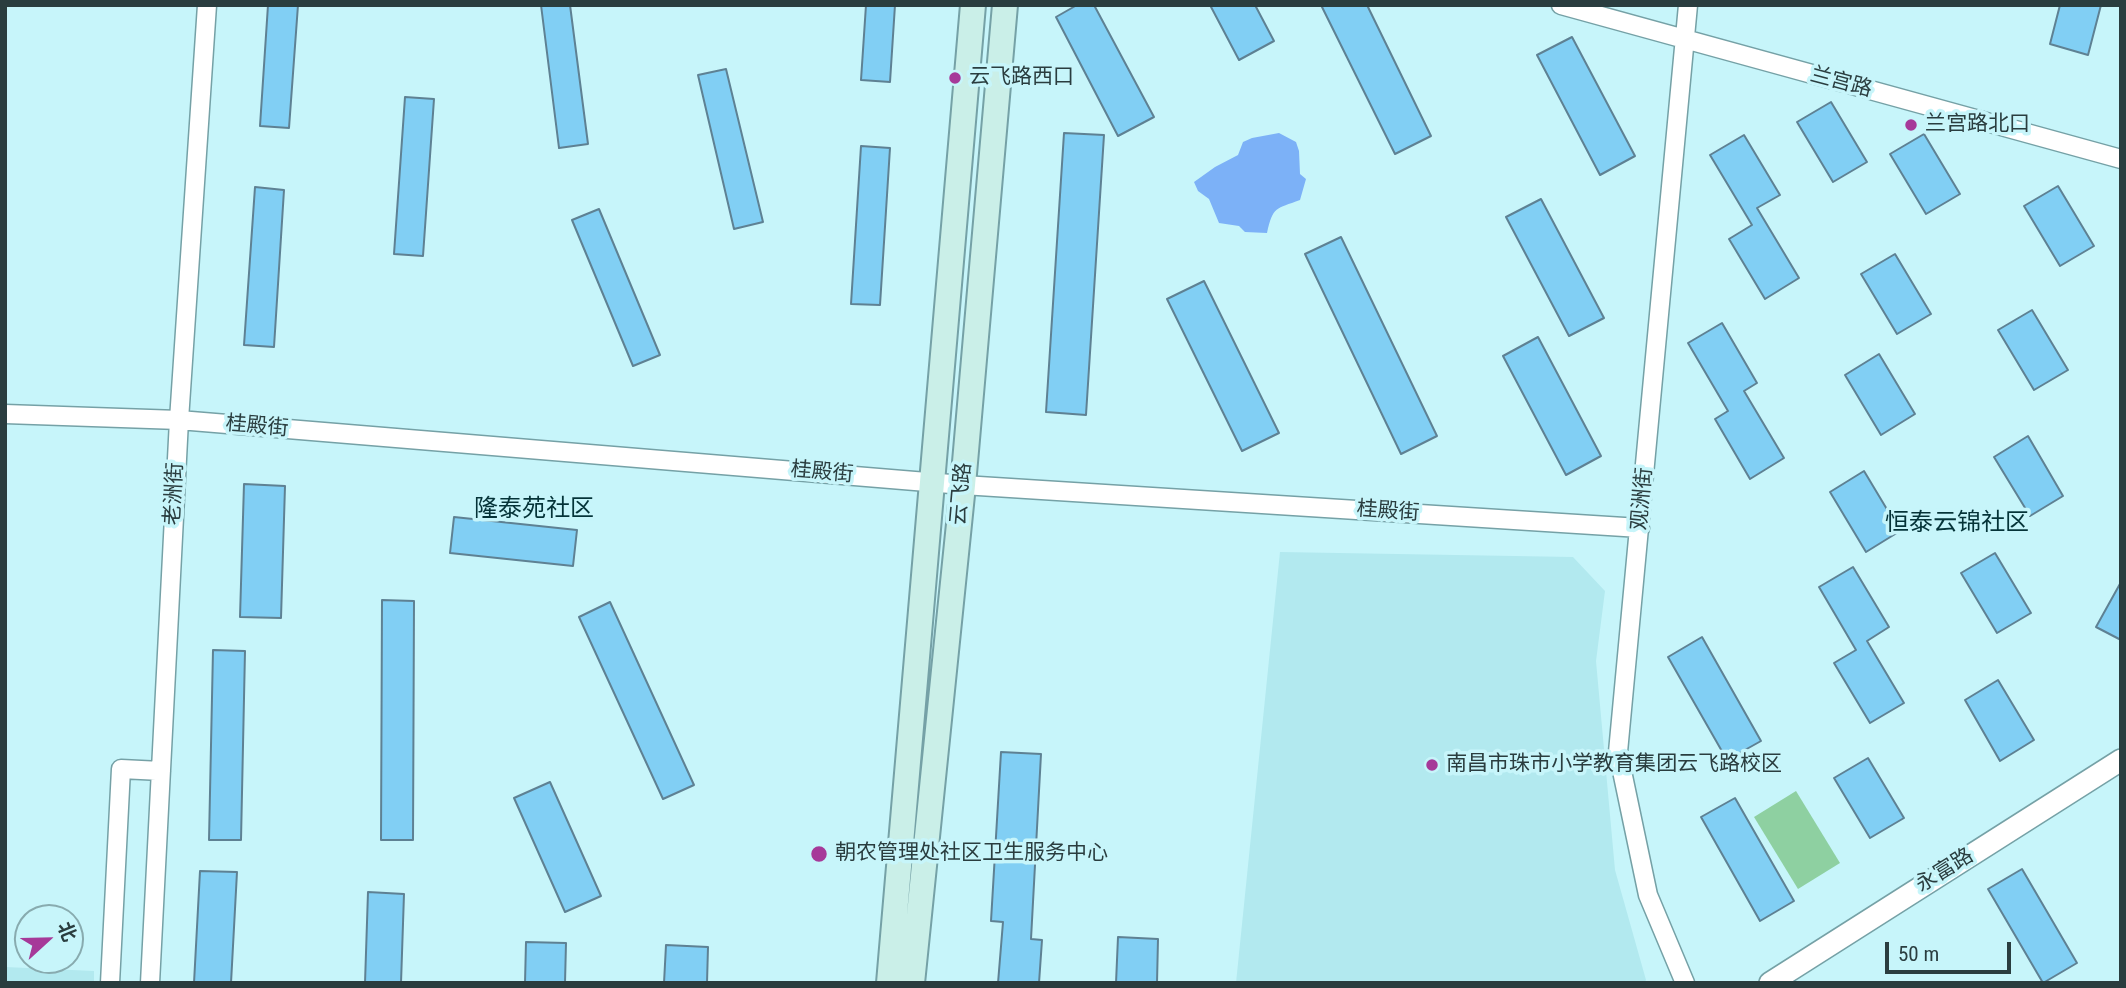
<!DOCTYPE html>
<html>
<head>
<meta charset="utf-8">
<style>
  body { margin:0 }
  #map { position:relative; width:2126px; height:988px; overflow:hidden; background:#c7f5fa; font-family:"Roboto Condensed","Noto Sans SC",sans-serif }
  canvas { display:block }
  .frame { position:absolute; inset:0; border:7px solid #2a3d3f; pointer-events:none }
  .north { position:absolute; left:14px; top:904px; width:70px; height:70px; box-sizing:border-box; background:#c7f5fa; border:2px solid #88abaf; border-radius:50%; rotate:68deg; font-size:19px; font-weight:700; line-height:28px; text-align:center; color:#2a3d3f }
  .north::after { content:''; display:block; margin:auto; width:24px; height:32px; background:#a63999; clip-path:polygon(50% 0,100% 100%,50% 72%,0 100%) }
  .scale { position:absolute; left:1885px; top:942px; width:126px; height:32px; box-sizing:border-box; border:4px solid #2a3d3f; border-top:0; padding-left:9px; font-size:21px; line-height:24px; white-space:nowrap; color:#2a3d3f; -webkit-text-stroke:5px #c7f5fa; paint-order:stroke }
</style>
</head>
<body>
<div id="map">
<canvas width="2126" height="988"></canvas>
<div class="frame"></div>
<div class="north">北</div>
<div class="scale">50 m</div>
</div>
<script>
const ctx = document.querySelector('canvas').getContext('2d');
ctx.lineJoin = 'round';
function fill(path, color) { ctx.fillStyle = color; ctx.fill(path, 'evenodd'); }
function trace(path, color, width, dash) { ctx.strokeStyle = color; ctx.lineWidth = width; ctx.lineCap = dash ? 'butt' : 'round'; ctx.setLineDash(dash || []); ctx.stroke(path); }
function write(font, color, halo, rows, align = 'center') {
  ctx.font = font + ' "Roboto Condensed","Noto Sans SC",sans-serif'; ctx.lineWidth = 7; ctx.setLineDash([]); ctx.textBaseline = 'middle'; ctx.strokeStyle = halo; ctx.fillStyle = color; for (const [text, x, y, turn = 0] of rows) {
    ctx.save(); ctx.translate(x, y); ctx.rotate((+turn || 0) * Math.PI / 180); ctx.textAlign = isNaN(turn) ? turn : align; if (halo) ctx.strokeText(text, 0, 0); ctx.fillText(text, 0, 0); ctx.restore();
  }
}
fill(new Path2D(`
  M1280 552 1573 557 1605 591 1596 661 1615 870 1646 980 1644 983H1236Z
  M5 967 94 971V983H5Z`), '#b2e9ef');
fill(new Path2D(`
  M1796 791 1840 863 1798 889 1754 817Z`), '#8ed0a1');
fill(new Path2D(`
  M1279 133 1296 142 1299 151 1300 174 1306 179 1300 200C1276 209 1273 206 1267 233L1245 232 1239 226 1219 223 1209 199 1198 191 1194 182 1215 167 1238 155 1243 142 1252 138Z`), '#7cb1f7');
const building = new Path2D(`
  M268 5H298L289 128 260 126Z
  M541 5H570L588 144 559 148Z
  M866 5H895L890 82 861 80Z
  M1077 5H1094L1154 117 1118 136 1056 17Z
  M1210 5H1255L1274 41 1239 60Z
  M1321 5H1367L1431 136 1395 154Z
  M2060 5H2101L2088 55 2050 44Z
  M1572 37 1635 156 1600 175 1537 55Z
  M726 69 763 222 734 229 698 75Z
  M405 97 434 99 423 256 394 254Z
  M1831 102 1867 162 1833 182 1797 122Z
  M1064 133 1104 135 1086 415 1046 412Z
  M1924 134 1960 194 1926 214 1890 154Z
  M1744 135 1780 195 1757 208 1799 278 1765 299 1729 239 1752 225 1710 155Z
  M861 146 890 148 880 305 851 304Z
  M2058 186 2094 246 2060 266 2024 206Z
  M255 187 284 190 274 347 244 345Z
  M1541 199 1604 318 1569 336 1506 217Z
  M599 209 660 355 633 366 572 220Z
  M1341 237 1437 436 1401 454 1305 254Z
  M1895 254 1931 314 1897 334 1861 274Z
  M1204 281 1279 433 1242 451 1167 299Z
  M2032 310 2068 370 2034 390 1998 330Z
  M1722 323 1757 383 1744 391 1784 458 1750 479 1715 419 1728 411 1688 343Z
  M1538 337 1601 456 1566 475 1503 356Z
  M1879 354 1915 414 1881 435 1845 375Z
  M2028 436 2063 496 2030 516 1994 457Z
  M1864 471 1900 531 1866 552 1830 492Z
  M244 484 285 486 281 618 240 617Z
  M454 517 577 530 573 566 450 553Z
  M1995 553 2031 613 1997 633 1961 573Z
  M1853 567 1889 627 1867 641 1904 703 1870 723 1834 663 1856 650 1819 587Z
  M2121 582V640L2096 627Z
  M382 600 414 601 413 840H381Z
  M610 602 694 785 663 799 579 617Z
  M1702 637 1761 741 1727 760 1668 657Z
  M213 650 245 651 241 840H209Z
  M1998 680 2034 740 2000 761 1965 700Z
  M1001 752 1041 754 1031 939 1042 940 1039 983H998L1003 922 991 921Z
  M1868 758 1904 818 1870 838 1834 778Z
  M550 782 601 896 565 912 514 798Z
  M1735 798 1794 901 1760 921 1701 817Z
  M2022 869 2077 963 2043 983 1988 889Z
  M200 871 237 872 231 983H194Z
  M368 892 404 894 401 983H365Z
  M1118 937 1158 939 1157 983H1116Z
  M526 942 566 943 565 983H525Z
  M666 945 708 947 707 983H664Z`);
fill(building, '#81cff4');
trace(building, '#5e8193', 2);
const minor = new Path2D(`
  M1561 5 2121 159
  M5 414 179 420 963 485 1640 528
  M110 983 121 769 161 771
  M150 983 179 420 207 5
  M1685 983 1648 895 1618 752 1688 5`);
const tertiary = new Path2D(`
  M1770 983 2121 760`);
const secondary = new Path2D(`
  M889 983 973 5
  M912 983 963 485 1005 5`);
trace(minor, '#75a1a6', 21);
trace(tertiary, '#75a1a6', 24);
trace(secondary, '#75a1a6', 28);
trace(minor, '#fff', 18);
trace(tertiary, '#fff', 21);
trace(secondary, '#caefe8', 24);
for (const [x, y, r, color] of [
  [955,78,7,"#a63999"],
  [1911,125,7,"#a63999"],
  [1432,765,7,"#a63999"],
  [819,854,9,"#a63999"]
]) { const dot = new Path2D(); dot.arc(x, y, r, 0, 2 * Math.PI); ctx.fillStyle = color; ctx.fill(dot); trace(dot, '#c7f5fa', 2.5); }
write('21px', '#2a3d3f', '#c7f5fa', [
  ["云飞路西口",969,78],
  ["兰宫路北口",1925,125],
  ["南昌市珠市小学教育集团云飞路校区",1446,765],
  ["朝农管理处社区卫生服务中心",835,854]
], 'left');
write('21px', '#2a3d3f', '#c7f5fa', [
  ["兰宫路",1841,83,15],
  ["桂殿街",257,427,5],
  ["桂殿街",822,473,5],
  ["老洲街",175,494,-87],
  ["云飞路",962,494,-85],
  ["观洲街",1643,499,-85],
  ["桂殿街",1388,512,4],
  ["永富路",1945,871,-32]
]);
write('24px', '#053338', '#c7f5fa', [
  ["隆泰苑社区",534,510],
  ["恒泰云锦社区",1957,524]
]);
</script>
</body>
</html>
